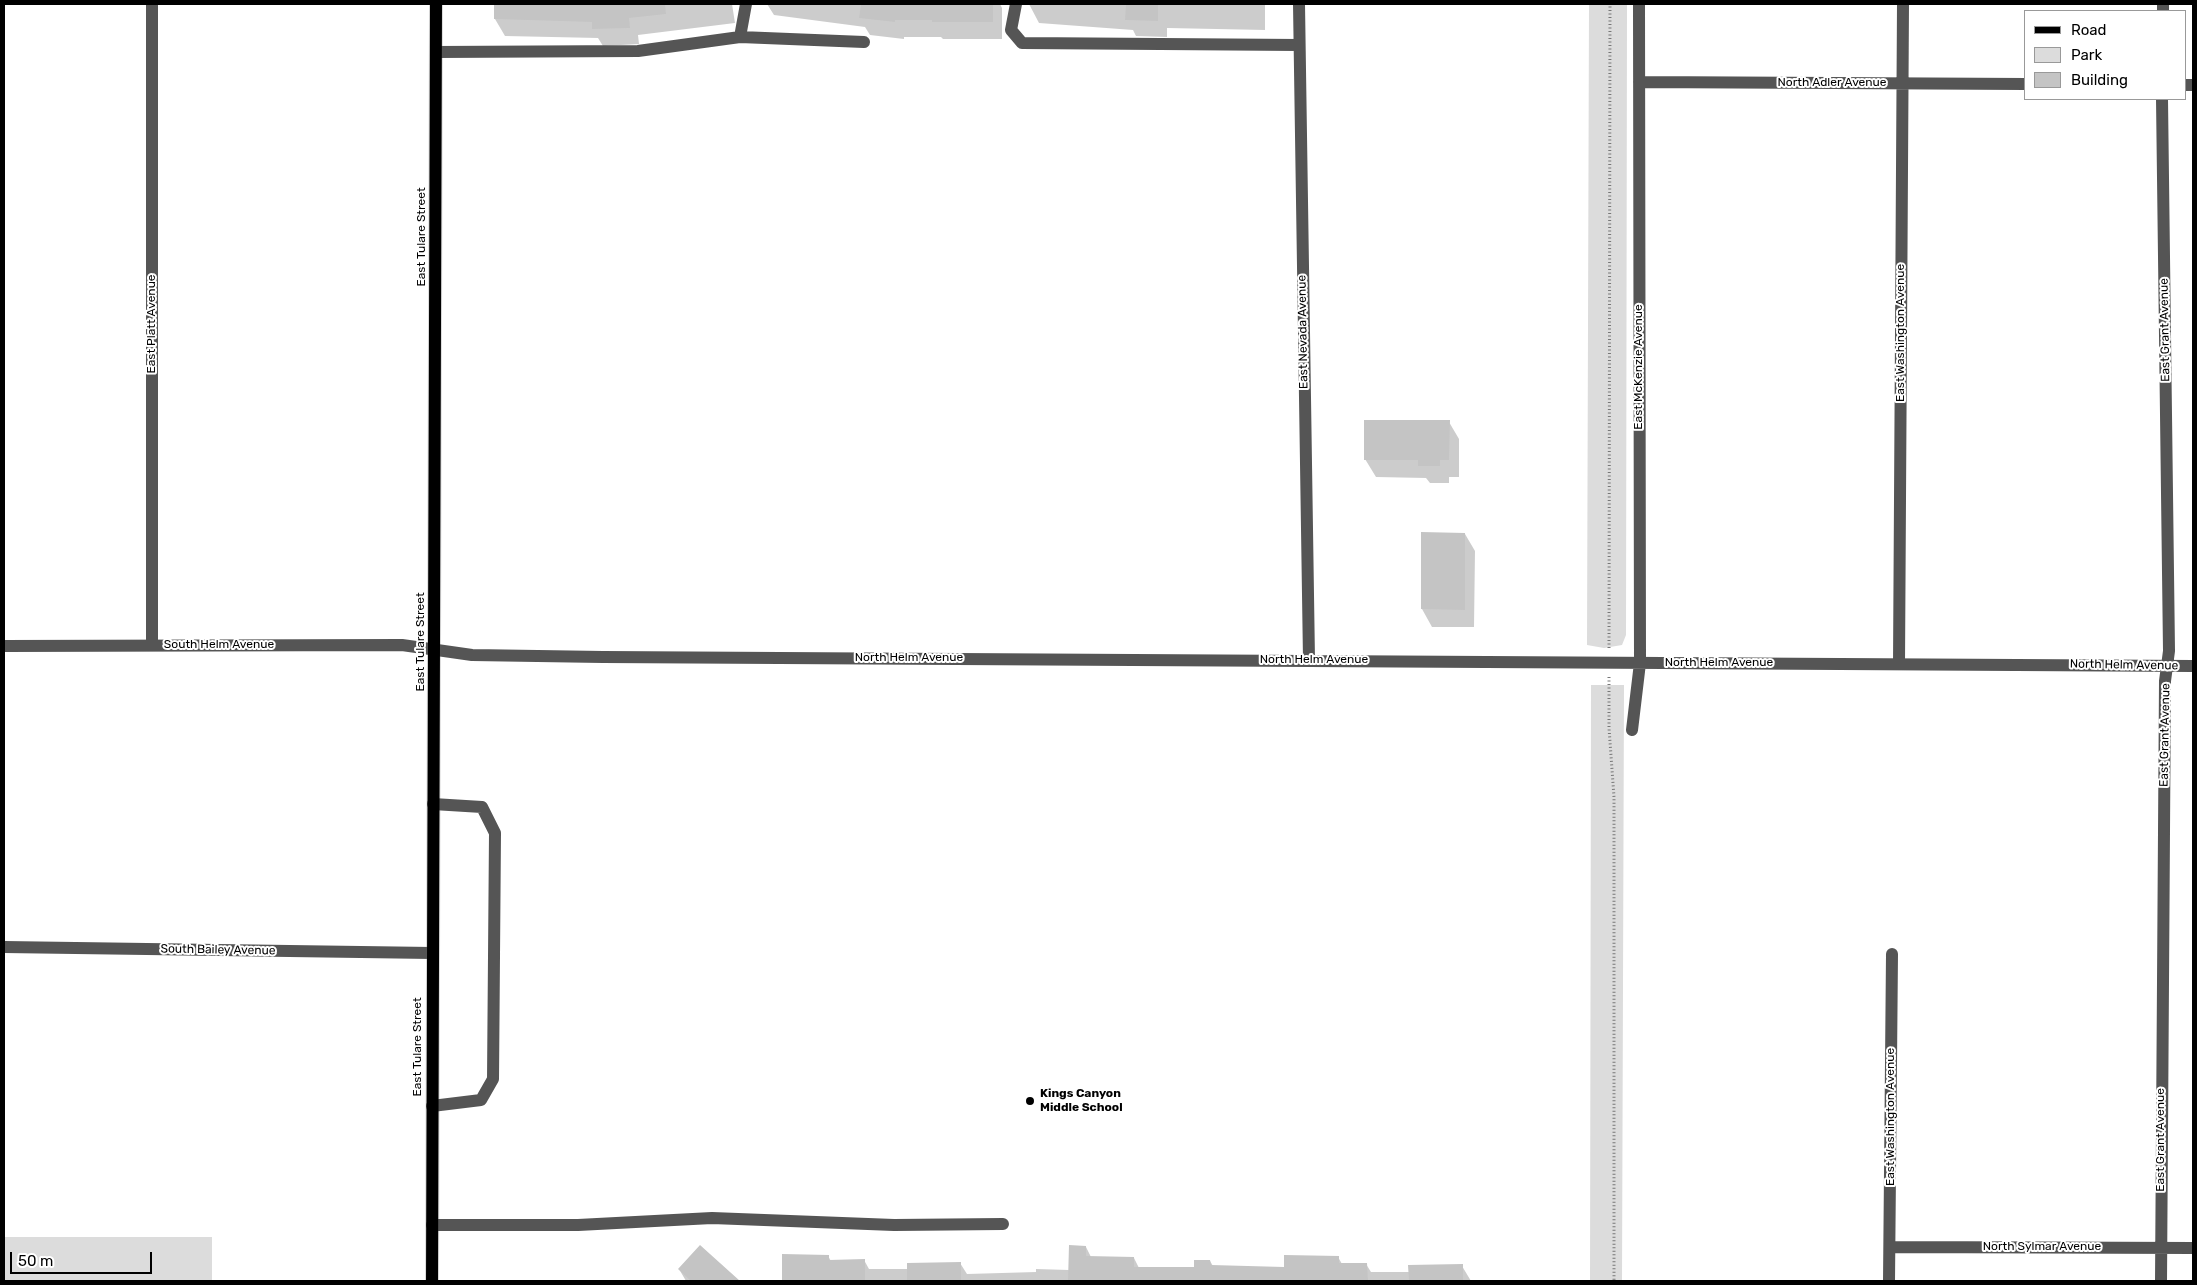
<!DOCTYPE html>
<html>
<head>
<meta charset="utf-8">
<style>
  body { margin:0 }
  #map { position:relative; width:2197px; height:1285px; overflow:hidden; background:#fff; font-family:Rubik,sans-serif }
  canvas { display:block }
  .frame { position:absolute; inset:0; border:5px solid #000; pointer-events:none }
  .legend { position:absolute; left:2024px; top:10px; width:162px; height:90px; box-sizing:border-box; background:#fff; border:1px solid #999; margin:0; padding:6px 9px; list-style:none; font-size:15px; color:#000 }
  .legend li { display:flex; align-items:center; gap:10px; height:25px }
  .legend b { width:25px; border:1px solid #999 }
  .scale { position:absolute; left:10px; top:1252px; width:142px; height:22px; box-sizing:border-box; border:2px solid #000; border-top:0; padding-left:6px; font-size:15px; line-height:18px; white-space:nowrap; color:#000; -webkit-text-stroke:4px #fff; paint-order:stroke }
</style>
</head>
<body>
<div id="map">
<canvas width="2197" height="1285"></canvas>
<div class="frame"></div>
<ul class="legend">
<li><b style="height:6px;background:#000"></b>Road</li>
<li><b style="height:14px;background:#dcdcdc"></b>Park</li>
<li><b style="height:14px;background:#c4c4c4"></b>Building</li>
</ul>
<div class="scale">50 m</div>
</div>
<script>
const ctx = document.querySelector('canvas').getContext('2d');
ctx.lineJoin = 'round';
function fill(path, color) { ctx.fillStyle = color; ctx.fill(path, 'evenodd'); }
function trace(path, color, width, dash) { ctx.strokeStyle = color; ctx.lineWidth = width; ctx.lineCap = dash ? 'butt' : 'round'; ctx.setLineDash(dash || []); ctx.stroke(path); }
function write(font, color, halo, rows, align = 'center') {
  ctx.font = font + ' Rubik,sans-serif'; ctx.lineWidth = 4; ctx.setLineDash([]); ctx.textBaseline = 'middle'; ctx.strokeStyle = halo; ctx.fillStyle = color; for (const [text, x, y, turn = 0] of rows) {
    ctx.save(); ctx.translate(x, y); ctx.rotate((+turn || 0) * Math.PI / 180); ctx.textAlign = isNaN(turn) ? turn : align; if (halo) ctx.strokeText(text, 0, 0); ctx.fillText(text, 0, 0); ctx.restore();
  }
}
fill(new Path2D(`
  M1589 4H1627L1626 635 1622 645 1604 648 1587 645Z
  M1591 685H1624L1622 1281H1590Z
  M4 1237H212V1281H4Z`), '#dcdcdc');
fill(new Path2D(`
  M495 4H732L735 23 638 35 639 44 603 46 598 38 505 36 495 19Z
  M767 4H1000L1002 8V39H943L941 37H904V39L870 35 865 27 774 15Z
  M1029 4H1265V30L1167 28V37L1136 36 1133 30 1039 23Z
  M1449 422 1459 439V477H1449V483H1430L1426 478 1376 477 1365 459Z
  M1465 534 1475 551 1474 627H1432L1422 609Z
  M1086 1247 1091 1257 1134 1258 1139 1268H1195L1210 1261 1213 1266 1285 1268 1338 1257 1342 1264H1366L1371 1272H1410L1462 1266 1471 1281H783V1255L828 1256 831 1261 864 1260 869 1269H908L960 1263 967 1274 1036 1272V1269L1069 1270Z
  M679 1269 732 1276 735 1281H686Z`), '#0003');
fill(new Path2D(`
  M494 4H665L666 14 629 18 630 28 592 29V22L494 19Z
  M861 4H993V22H932V20H895V22L859 18Z
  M1126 4H1158V21L1125 20Z
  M1364 420H1450L1449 460H1440V466H1418V460H1364Z
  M1421 532 1465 533V610L1421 609Z
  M700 1245 740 1281H691L678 1269Z
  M1069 1245 1086 1246V1256L1134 1257V1267H1194V1260H1210L1211 1265 1284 1267V1255L1339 1256V1263H1367L1368 1281H1068Z
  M782 1254 829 1255V1260L865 1259V1281H782Z
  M961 1262V1281H907V1263Z
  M1463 1264V1281H1409L1408 1265Z`), '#c4c4c4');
const major = new Path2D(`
  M432 1281 436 4`);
trace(major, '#dbdbdb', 14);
trace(new Path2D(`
  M1609 648 1610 4
  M1609 677V728L1614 797V1281`), '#777', 3, [1, 2.5]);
trace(new Path2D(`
  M152 4V645
  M1016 4 1011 30 1022 43 1299 45
  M1299 4 1309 660
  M2163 11V4
  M740 37 864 42
  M436 52 638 51 740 37 746 4
  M1639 82 2026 84
  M2186 85H2193
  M4 646 402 645 472 655 603 657 2193 666
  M1899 663 1903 4
  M1632 730 1640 663 1639 4
  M4 947 432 953
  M432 1106 481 1100 493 1079 495 833 482 807 433 804
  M432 1225H578L712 1218 894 1225 1003 1224
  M1890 1247 2193 1248
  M1889 1281 1892 954
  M2161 1281 2165 681 2169 651 2162 99`), '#555', 12);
trace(major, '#000', 12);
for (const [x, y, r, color] of [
  [1030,1101,5,"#000"]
]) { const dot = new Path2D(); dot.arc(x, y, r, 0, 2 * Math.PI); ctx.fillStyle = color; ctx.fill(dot); trace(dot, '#fff', 2); }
write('12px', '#000', '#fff', [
  ["North Adler Avenue",1832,83],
  ["East Tulare Street",422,237,-90],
  ["East Platt Avenue",152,324,-90],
  ["East Grant Avenue",2165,330,-91],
  ["East Nevada Avenue",1303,332,-91],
  ["East Washington Avenue",1901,333,-90],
  ["East McKenzie Avenue",1639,367,-90],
  ["East Tulare Street",421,642,-90],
  ["South Helm Avenue",219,645],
  ["North Helm Avenue",909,658],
  ["North Helm Avenue",1314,660],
  ["North Helm Avenue",1719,663],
  ["North Helm Avenue",2124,665,1],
  ["East Grant Avenue",2165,735,-89],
  ["South Bailey Avenue",218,950,1],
  ["East Tulare Street",418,1047,-90],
  ["East Washington Avenue",1891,1117,-90],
  ["East Grant Avenue",2161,1140,-90],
  ["North Sylmar Avenue",2042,1247]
]);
write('bold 12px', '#000', '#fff', [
  ["Kings Canyon",1040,1094],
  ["Middle School",1040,1108]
], 'left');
</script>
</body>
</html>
